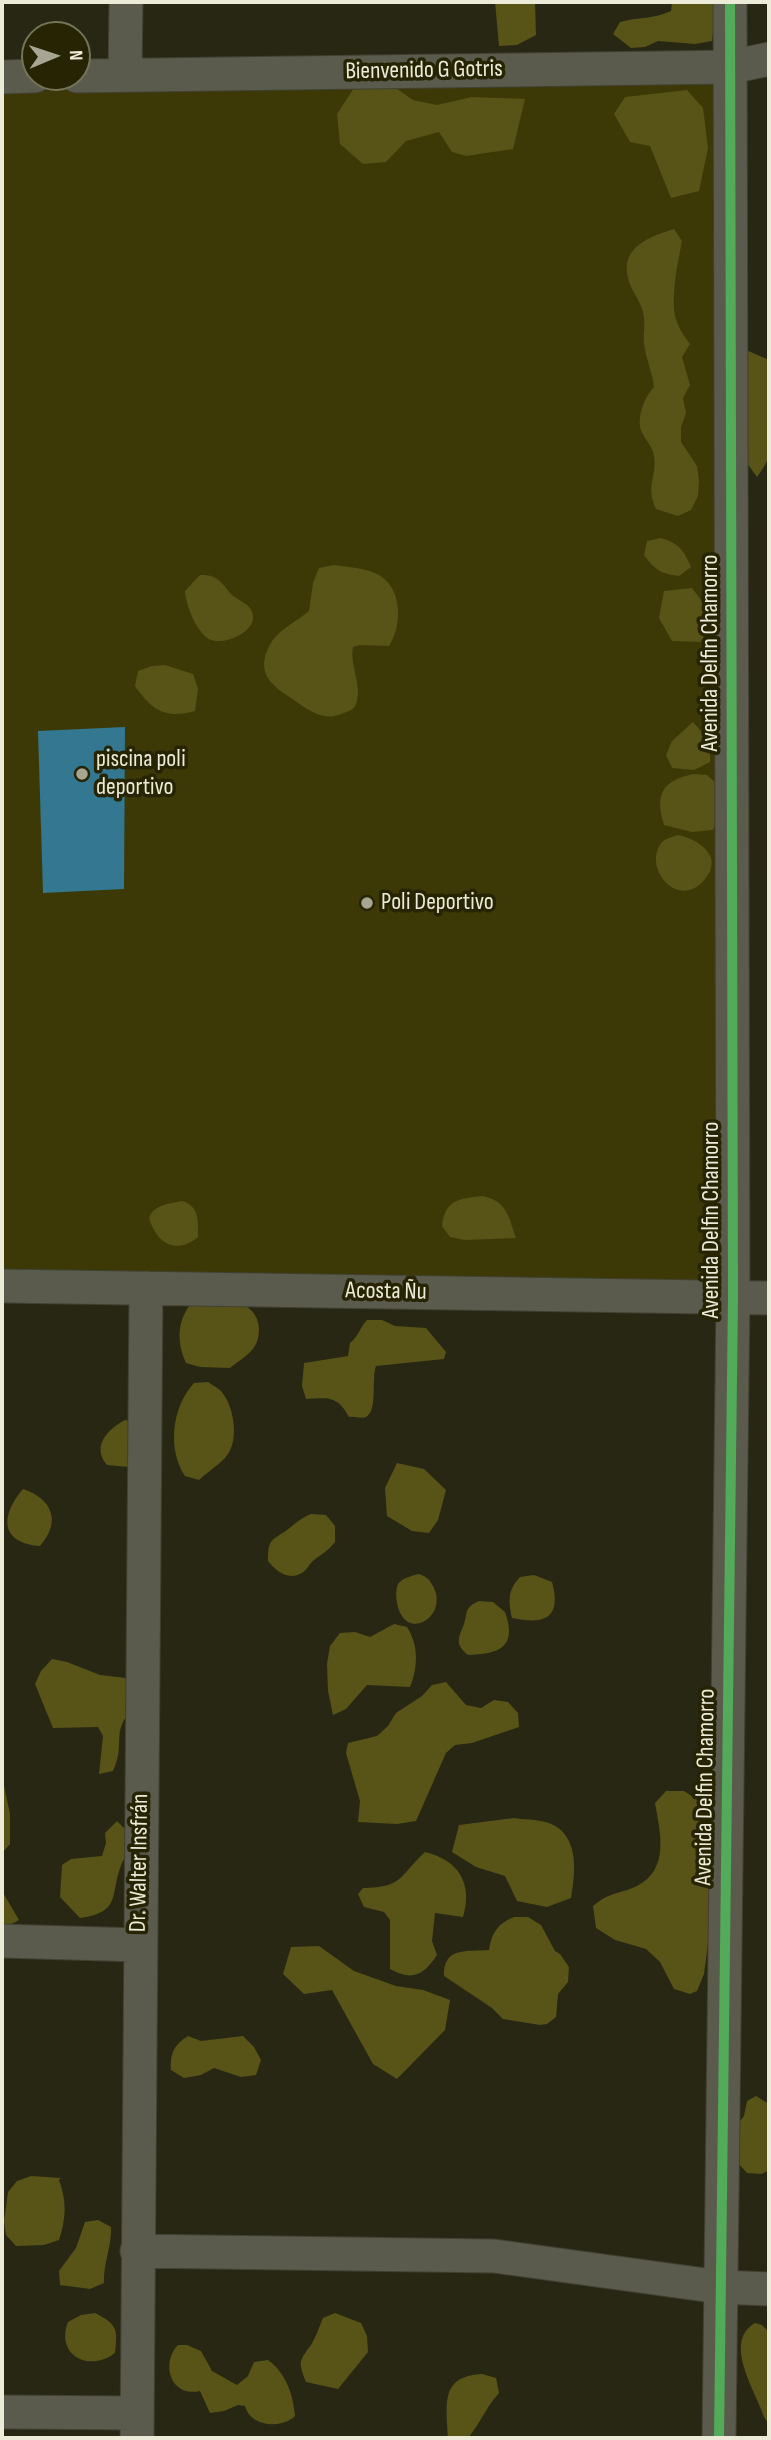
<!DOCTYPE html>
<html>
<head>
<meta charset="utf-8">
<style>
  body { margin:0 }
  #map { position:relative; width:771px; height:2440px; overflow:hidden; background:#282714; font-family:"Sofia Sans Condensed",sans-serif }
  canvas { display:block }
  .frame { position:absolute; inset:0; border:4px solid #ecebd8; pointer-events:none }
  .north { position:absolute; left:21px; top:21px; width:70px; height:70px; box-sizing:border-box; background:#262402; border:2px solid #757458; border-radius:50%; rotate:88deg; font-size:19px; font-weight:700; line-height:28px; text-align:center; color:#ecebd8 }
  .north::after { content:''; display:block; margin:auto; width:24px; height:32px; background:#a7a693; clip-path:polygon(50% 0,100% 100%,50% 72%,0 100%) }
</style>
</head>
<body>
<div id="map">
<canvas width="771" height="2440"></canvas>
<div class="frame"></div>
<div class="north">N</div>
</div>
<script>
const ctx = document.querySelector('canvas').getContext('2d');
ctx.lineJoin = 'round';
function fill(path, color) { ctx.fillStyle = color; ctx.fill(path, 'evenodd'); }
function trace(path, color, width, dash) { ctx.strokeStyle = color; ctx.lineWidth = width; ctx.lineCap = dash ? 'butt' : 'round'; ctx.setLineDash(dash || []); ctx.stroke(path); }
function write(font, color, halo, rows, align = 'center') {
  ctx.font = font + ' "Sofia Sans Condensed",sans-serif'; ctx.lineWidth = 7; ctx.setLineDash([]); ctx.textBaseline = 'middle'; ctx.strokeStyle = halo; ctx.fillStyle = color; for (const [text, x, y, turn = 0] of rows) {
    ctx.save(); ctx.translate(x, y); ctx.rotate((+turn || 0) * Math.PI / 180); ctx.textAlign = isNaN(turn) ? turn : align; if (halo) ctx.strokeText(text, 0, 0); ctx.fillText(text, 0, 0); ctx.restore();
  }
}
fill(new Path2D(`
  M731 67 733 1297 2 1277V92Z`), '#3c3906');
fill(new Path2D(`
  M495 2H535L536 35 517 45 499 46Z
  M672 2H713L715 16 712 41 695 44 658 41 645 47 631 48 613 34 620 22C638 17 654 19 671 11Z
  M390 84 413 100 437 105 472 97 525 99 513 149 466 156 452 152 439 132 406 141 386 162 363 164 340 144 337 114 356 85Z
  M687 90 703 108 708 148 699 191 671 198 650 146 630 142 614 114 625 97Z
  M674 229 682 241C678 261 670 300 676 319 679 329 684 336 690 344L682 357 690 385 683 398 686 413 681 427V442L697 466 699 481 698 496 691 510 678 516 656 509C645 485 657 479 654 456 653 446 642 437 640 427 638 413 645 397 654 387 652 372 646 359 644 344 643 334 646 323 643 312 640 300 630 289 628 278 620 246 652 236 674 229Z
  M744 349 769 360V428C767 434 769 438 769 445 770 459 765 466 757 477L741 455Z
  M661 538C678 543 684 550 691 567L679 576C661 574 654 569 644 555L647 541Z
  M334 565C349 567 366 568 379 575 403 589 402 626 389 646L360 645 353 647C349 664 363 686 356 704 354 710 349 711 344 713 323 723 307 709 291 698 274 687 257 675 267 651 275 630 294 624 309 611L313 583 319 568Z
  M200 575C217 574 222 583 231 594 237 600 249 603 252 612 260 631 223 647 209 639 196 631 186 606 185 591Z
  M692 588 710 612 702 642 672 641 659 618 664 591Z
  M165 665 193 674 198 689 195 711C166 719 152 711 135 686L138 671 152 666Z
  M693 722C705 735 711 744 710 762L694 770 672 768 666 755 672 741Z
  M693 774 707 775 718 785 719 816 713 830 692 832 664 825C655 795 661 781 693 774Z
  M678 835C699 839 724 857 705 879 678 913 640 865 663 841 667 838 673 837 678 835Z
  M482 1196C507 1201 508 1215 516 1238L465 1240 450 1237 442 1226C445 1199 459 1199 482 1196Z
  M182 1201C200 1206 198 1222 198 1237 176 1255 157 1244 149 1218 155 1204 168 1204 182 1201Z
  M196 1297C219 1298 258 1298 259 1329 259 1336 257 1345 252 1350 246 1357 237 1362 230 1368L200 1367 186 1363C175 1338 178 1317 196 1297Z
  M367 1320H382L395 1326 426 1328 446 1352 444 1359 376 1366C371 1379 378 1411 366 1417 361 1419 355 1416 349 1417 337 1395 328 1398 306 1399L302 1386 304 1363 348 1356 350 1343C359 1336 360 1327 367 1320Z
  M208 1382C212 1385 218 1388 221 1391 234 1406 239 1438 228 1454 221 1464 207 1472 199 1480L185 1476C167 1449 172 1407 194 1383Z
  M125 1420 132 1422 129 1467 107 1465C91 1446 108 1429 125 1420Z
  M397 1463 424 1469 446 1490 438 1520 429 1533 412 1531 387 1516 385 1488Z
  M23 1489C52 1499 62 1521 40 1546 0 1543 0 1516 23 1489Z
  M311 1514 326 1515 335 1526V1542C328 1551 322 1554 314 1560 309 1564 307 1570 302 1573 288 1581 276 1571 268 1561 268 1539 271 1541 287 1530 296 1523 301 1518 311 1514Z
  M418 1574C427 1576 430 1580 434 1588 446 1614 415 1636 402 1616 397 1609 394 1592 398 1584 402 1578 412 1576 418 1574Z
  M534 1575 552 1582C562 1618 545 1625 512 1618 508 1600 508 1590 520 1577Z
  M479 1601 493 1602 505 1612C518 1648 498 1654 468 1655 454 1644 459 1637 464 1624 468 1611 464 1608 479 1601Z
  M394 1624 407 1627C419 1646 418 1667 410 1687L367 1685 346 1709 333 1715 328 1691 327 1664 330 1646 340 1633 355 1632 370 1637Z
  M52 1659 67 1662 100 1675 126 1678 137 1704C108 1732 127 1741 113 1771L99 1774 103 1736 98 1727 53 1728 35 1684 41 1671Z
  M446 1682 466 1705 481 1708 494 1700 508 1702 518 1713 519 1727 472 1743 455 1745 446 1753 416 1821 397 1824 358 1822 360 1801 346 1753 348 1743 377 1736 388 1726 396 1713 422 1696 432 1685Z
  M4 1786 10 1814V1844L2 1853V1787Z
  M666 1791H684L702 1803 712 1827 708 1944 704 1974 697 1991 690 1994 674 1989 660 1962 646 1949 615 1940 596 1928 593 1906C611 1891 618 1895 637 1886 670 1869 660 1832 655 1803Z
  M514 1818C527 1820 546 1819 557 1827 579 1842 575 1875 571 1898L547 1907 517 1901 505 1876 476 1867 452 1852 459 1825Z
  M117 1821 127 1831 133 1844C129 1850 125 1857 122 1863 109 1894 123 1912 80 1918L60 1897 62 1865 71 1859 102 1856 106 1843 105 1833Z
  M425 1852C459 1860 473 1884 463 1917L435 1913 432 1941 437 1955C423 1976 412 1981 390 1969V1920L384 1912 364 1907 358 1894 363 1888C404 1887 398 1877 425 1852Z
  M2 1891 19 1920 2 1929Z
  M514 1917H528L541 1925 555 1951 560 1954 569 1967 568 1982 558 1994 556 2017 547 2024 540 2025 503 2019 492 2008 444 1976C443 1946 468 1952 489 1950 491 1934 498 1923 514 1917Z
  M319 1946 354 1971 396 1986 423 1990 450 2000 445 2030 397 2079 373 2064 332 1990 304 1994 283 1974 291 1947Z
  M188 2036 201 2041 243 2036 254 2047 261 2060 256 2075 241 2077 214 2068 201 2075 184 2078 171 2070C170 2053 174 2045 188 2036Z
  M756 2096 769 2104V2170L762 2174 747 2173 737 2162V2125L744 2116 747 2101Z
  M31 2176 61 2178 59 2180C67 2201 66 2219 59 2240L44 2245 16 2246 6 2235 4 2221 8 2192 17 2181Z
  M98 2220 111 2227C112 2246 103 2264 104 2283L90 2289 60 2285 59 2271 76 2248 85 2222Z
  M95 2313C117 2324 118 2329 115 2353 89 2373 55 2355 68 2322L81 2315Z
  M335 2313 361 2323 367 2336 368 2352 338 2389 306 2382C298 2362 299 2361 311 2345 316 2337 319 2327 323 2318Z
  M755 2323 762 2325 769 2332V2424L764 2417C756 2391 722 2342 755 2323Z
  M178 2345H187L201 2351 212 2371 237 2385 248 2376 254 2362 268 2360C286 2373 293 2394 295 2416 282 2429 250 2427 245 2406L238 2405 224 2411 210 2413 200 2391C169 2398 161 2361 178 2345Z
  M482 2374 496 2378 499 2393C486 2407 480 2424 468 2438H448C447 2406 439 2376 482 2374Z`), '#585317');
fill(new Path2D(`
  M125 727 124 889 43 893 38 731Z`), '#337890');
const minor = new Path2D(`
  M125 75 126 2
  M77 76 731 67 769 59
  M2 77 35 76
  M2 1286 769 1298
  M2 1941 139 1945
  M137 2251 494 2256 720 2287 769 2289
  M2 2412 137 2413
  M137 2438 146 1288
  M719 2438 733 1297 730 2`);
trace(minor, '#414032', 35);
trace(minor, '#5b5b4d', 33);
trace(new Path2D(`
  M719 2438 733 1297 730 2`), '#51ab58', 10);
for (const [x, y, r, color] of [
  [82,774,7,"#a7a693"],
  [367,903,7,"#a7a693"]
]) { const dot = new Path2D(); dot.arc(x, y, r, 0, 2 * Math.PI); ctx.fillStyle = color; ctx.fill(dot); trace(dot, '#262402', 2.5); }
write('24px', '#ecebd8', '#262402', [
  ["Bienvenido G Gotris",424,71,-1],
  ["Avenida Delfin Chamorro",711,653,-90],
  ["Avenida Delfin Chamorro",712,1220,-90],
  ["Acosta Ñu",386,1292,1],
  ["Avenida Delfin Chamorro",706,1787,-89],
  ["Dr. Walter Insfrán",140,1863,-89]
]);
write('24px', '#ecebd8', '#262402', [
  ["piscina poli",96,760],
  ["deportivo",96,788],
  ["Poli Deportivo",381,903]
], 'left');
</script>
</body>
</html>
